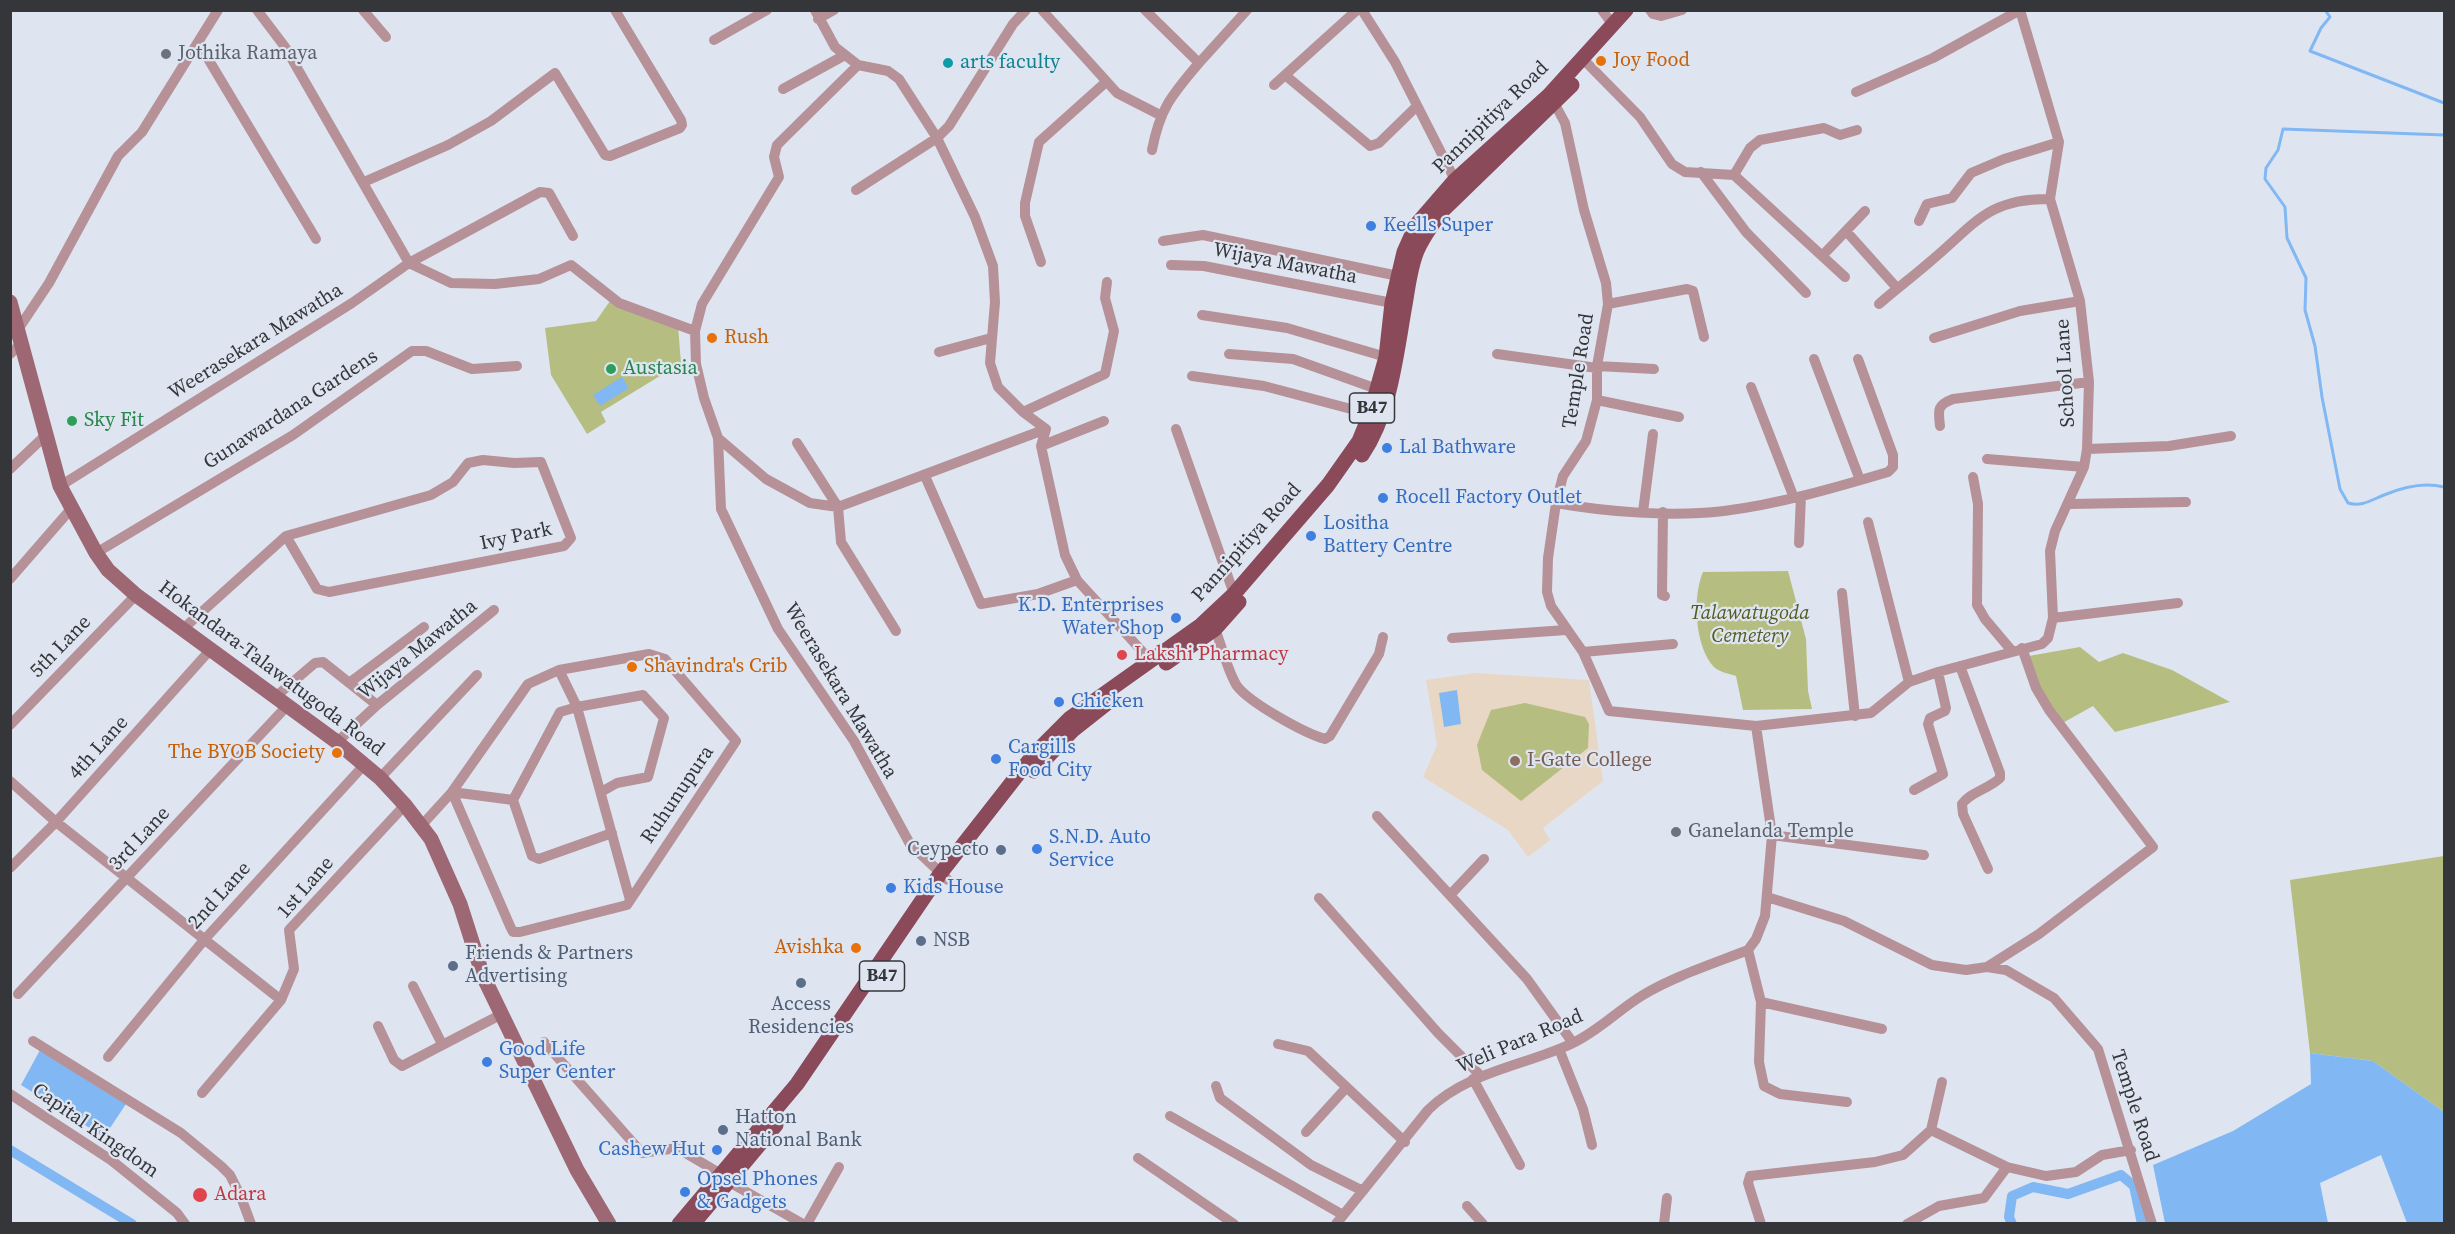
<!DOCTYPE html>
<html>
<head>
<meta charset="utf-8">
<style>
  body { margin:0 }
  #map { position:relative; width:2455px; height:1234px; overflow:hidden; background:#dee5f0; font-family:"Source Serif 4",serif }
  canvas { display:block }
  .frame { position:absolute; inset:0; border:12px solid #34363a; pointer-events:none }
</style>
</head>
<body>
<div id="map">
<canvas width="2455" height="1234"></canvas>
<div class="frame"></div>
</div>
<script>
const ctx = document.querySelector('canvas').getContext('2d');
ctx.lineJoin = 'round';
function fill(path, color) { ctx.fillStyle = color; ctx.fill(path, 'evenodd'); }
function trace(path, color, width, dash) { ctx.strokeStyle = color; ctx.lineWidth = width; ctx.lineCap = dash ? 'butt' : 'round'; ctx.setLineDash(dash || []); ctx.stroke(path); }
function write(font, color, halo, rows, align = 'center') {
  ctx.font = font + ' "Source Serif 4",serif'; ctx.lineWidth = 4.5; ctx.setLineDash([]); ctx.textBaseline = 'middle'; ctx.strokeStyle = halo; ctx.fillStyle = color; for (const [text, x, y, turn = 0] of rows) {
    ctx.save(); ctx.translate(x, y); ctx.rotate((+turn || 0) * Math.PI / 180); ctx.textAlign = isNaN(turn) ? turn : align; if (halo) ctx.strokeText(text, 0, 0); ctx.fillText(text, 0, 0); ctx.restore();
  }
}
fill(new Path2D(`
  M1475 673 1589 680 1603 781 1543 828 1550 840 1528 857 1508 830 1423 777 1437 745 1426 680Z`), '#e9d7c6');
fill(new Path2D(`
  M610 301 678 326 681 363 601 412 606 422 587 434 551 375 545 328 596 321Z
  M1788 571 1806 639 1808 691 1812 709 1743 710 1736 676C1730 674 1719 672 1714 667 1695 647 1692 597 1703 572Z
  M2080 647 2099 662 2123 653 2172 670 2230 702 2115 732 2093 706 2059 725C2045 704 2025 682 2023 657Z
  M1525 703 1585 717 1589 724 1588 748 1521 801 1482 770 1477 745 1491 710Z
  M2444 856V1112L2373 1061 2310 1053 2290 880Z`), '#b5be80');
fill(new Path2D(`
  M622 377 629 388 600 406 593 395Z
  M1457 690 1461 724 1444 727 1439 693Z
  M40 1050 126 1104 104 1137 21 1085Z
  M2310 1053 2373 1061 2444 1112V1223H2407L2381 1155 2320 1183 2328 1223H2165L2153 1165 2233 1131 2311 1084Z`), '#81b8f3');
trace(new Path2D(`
  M2325 10 2330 17 2321 28 2310 51 2444 103
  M2444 135 2283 129 2278 150 2266 168 2265 179 2285 207 2287 238 2306 278 2305 310 2315 346 2322 397 2340 489 2348 503C2362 507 2371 500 2384 495 2403 487 2425 482 2444 487`), '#81b8f3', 3);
trace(new Path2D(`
  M10 1150 132 1224
  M2012 1224 2009 1217 2012 1196 2033 1187 2068 1194 2121 1175 2134 1186 2142 1224`), '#81b8f3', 10);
trace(new Path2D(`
  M257 10 285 47 409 263 451 283 495 284 539 279 571 265 619 303 695 331
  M363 10 386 37
  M815 10 835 47 858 65 888 71 899 79 937 138 975 217 993 266 995 302 990 363 998 387 1023 412 1046 429 1041 446 1065 555 1077 580 1151 661
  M1042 10 1117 93 1160 115
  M1145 10 1199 63 1247 10
  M1362 10 1395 62 1455 180
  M1602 10 1613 25
  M1650 10 1653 14 1661 16 1682 10
  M818 19 834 10
  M714 40 767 10
  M198 42 316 239
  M1582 58 1640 117 1672 164 1685 172 1734 175
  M858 65 777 145 774 157 779 177 702 304 695 331 696 364 704 398 718 438 721 509 778 629 854 741 910 844 948 880
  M1285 75 1370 146 1379 143 1416 107
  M1274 85 1357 10
  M783 89 845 55
  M1856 92 1933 58 2020 10
  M1551 97 1565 123 1584 210 1606 283 1608 304 1597 366V400L1586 441 1563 476 1556 503 1548 558 1547 592 1551 606 1583 652 1609 711 1756 726
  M1152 150C1160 108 1172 95 1199 63
  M1701 172 1746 232 1806 293
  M1734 175 1845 277
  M1734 175 1750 148 1760 140 1824 128 1840 135 1857 130
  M364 182 448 145 491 121 555 73 605 155 610 156 680 128 682 125 681 120 615 10
  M856 190 937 138 949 126 1013 24 1026 10
  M1919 221 1927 204 1952 198 1971 173 2004 159 2059 142
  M1846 231 1897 288
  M1163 241 1203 235 1398 276
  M1822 256 1865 211
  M1041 262 1025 216V203L1039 142 1106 82
  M1171 265 1204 266 1392 303
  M1608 304 1687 289 1693 291 1704 337
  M1879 304C1896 289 1915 275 1932 260 1975 224 1988 198 2050 199
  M1202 315 1287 328 1386 357
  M19 328 49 283 118 156 142 132 218 10
  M1934 338 2020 311 2080 301
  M939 352 991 338
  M10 354 23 342
  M1229 354 1293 359 1377 389
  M1497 354 1597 368
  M1814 359 1860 480
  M1597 366 1654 369
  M1192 376 1264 386 1370 414
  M1751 387 1794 498
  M1597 400 1679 417
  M1023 412 1105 374 1114 331 1105 298 1107 282
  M1940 426C1938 410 1937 405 1953 399L2089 382
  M1176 429 1234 594
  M718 438 766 479 810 503 838 507 1046 429
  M797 443 838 507 841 542 896 631
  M1041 446 1104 421
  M2087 449 2169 446 2231 436
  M1987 459 2084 467
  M10 469 47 434
  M925 476 981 604 1038 594 1077 580
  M1973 477 1978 504 1977 605 1985 619 2012 651
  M60 486 352 303 409 263 540 192 549 193 573 236
  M1556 503C1607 512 1671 517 1724 511 1779 504 1834 488 1888 472L1893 467V455L1858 359
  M2069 504 2186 502
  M1643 512 1653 434
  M1663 512 1662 595 1665 596
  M1868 522 1909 682
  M1799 543 1801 496
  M96 553 293 435 412 351H426L472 369 517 366
  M10 579 70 510
  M1842 593 1855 716
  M2053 618 2178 603
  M184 628 286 536 431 495 453 482 468 463 483 460 514 463 541 462 571 538 564 546 329 592 317 589 286 536
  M1215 629C1222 646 1227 670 1237 686 1250 703 1304 733 1325 739L1330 736 1379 654 1383 637
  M1452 638 1566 630
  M1583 652 1673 644
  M1960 666 2000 773V778C1989 789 1970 792 1962 804L1963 814 1988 869
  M559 670 577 707 630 900
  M349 683 424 627
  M274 698 315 663 323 662 377 705
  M10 725 136 595
  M337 742 377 705 494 610
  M380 778 477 675
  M10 781 56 822 281 1000
  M1914 790 1943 774 1928 724 1930 718 1945 711 1946 708 1938 672
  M452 792 513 800
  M513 800 560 712 577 707 643 695 664 718 648 777 617 783 601 792
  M513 800 532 856 539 859 612 833
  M1377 816 1527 979 1573 1043
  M421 826 452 792 528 684 559 670 649 654 665 659 736 741 627 905 520 932H513L510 926 452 792
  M1772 835 1924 855
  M10 868 56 822 211 649
  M1451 894 1484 859
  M1767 897 1844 921 1932 965 1966 970 1987 967 2006 970 2054 998 2098 1049 2152 1224
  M1319 898 1438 1033 1481 1076
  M1748 950 1761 1002 1759 1062 1764 1086 1780 1094 1847 1102
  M1987 967 2039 934 2153 847 2049 710 2036 688 2022 648
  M413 986 442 1044
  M18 994 286 707
  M1761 1002 1882 1029
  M378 1026 394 1060 402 1066 502 1014
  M33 1041 181 1133 221 1166 230 1175 241 1197 251 1224
  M544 1042 642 1153 677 1148 721 1174
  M1278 1044 1308 1051 1405 1142
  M1559 1049 1583 1109 1592 1145
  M108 1057 204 940 365 764
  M1473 1079 1520 1165
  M1216 1086 1220 1098 1311 1165 1363 1191
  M202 1093 281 1000 294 969 289 930 405 805
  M10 1094 111 1160 177 1213 185 1224
  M1170 1116 1343 1215
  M1931 1130 2007 1167 2046 1176 2076 1172 2102 1155 2131 1150
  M1306 1132 1346 1088
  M1138 1158 1234 1224
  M729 1182 803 1224
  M1467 1206 1483 1224
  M807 1224 839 1167
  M1336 1224 1428 1110C1467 1072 1523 1066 1571 1044 1599 1031 1618 1010 1643 995 1672 977 1715 963 1748 950L1756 939 1765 916 1772 835 1756 726 1871 713 1909 682 1938 672 2042 644 2048 638 2053 618 2050 551 2055 531 2084 467 2087 449 2089 382 2080 301 2050 199 2059 142 2020 10
  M1664 1224 1667 1198
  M1761 1224 1748 1183 1750 1176 1875 1162 1903 1155 1931 1130 1942 1082
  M1907 1224 1939 1206 1984 1198 2007 1167`), '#b69198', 10);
trace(new Path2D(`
  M10 302 60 486 96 553 108 570 136 595 337 742 380 778 405 805 431 839 460 904 483 976 577 1170 609 1224`), '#9d6873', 15);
trace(new Path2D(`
  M1362 455C1391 412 1396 355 1405 305 1408 288 1410 268 1417 251 1423 237 1432 225 1441 212L1572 85
  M1166 663 1215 629 1239 602
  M1034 771 1073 730 1111 700
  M679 1224 797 1084 940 874 1034 754 1070 718 1201 625 1234 594 1328 485 1359 441 1370 414 1386 357 1392 303 1404 252 1416 225 1455 180 1549 95 1626 10
  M693 1224 776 1125`), '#8a4a59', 15);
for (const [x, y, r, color] of [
  [166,54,6,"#6b7280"],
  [1601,61,6,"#e8710a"],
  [948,63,6,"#0f9aa8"],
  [1371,226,6,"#3f7fe0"],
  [712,338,6,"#e8710a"],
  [611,369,6,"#2e9e5b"],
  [72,421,6,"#2e9e5b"],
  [1387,448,6,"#3f7fe0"],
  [1383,498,6,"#3f7fe0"],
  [1311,536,6,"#3f7fe0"],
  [1176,618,6,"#3f7fe0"],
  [1122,655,6,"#e0444e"],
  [632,667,6,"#e8710a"],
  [1059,702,6,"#3f7fe0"],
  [337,753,6,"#e8710a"],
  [996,759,6,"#3f7fe0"],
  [1515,761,6,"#8d6e63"],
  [1676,832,6,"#6b7280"],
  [1037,849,6,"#3f7fe0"],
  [1001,850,6,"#5c6f8a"],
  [891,888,6,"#3f7fe0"],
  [921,941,6,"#5c6f8a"],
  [856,948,6,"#e8710a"],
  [453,966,6,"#5c6f8a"],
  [801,983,6,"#5c6f8a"],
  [487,1062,6,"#3f7fe0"],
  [723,1130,6,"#5c6f8a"],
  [717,1150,6,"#3f7fe0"],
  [685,1192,6,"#3f7fe0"],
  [200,1195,8,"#e0444e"]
]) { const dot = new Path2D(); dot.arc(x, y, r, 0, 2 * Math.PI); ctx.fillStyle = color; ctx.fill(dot); trace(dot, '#dee5f0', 2); }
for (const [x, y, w] of [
  [1372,408,45],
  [882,976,45]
]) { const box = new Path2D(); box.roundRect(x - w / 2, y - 15, w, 30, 4.5); ctx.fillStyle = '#dee5f0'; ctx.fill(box); trace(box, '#34363a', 1.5); }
write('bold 18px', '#34363a', null, [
  ["B47",1372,408],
  ["B47",882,976]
]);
write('20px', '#5b616d', '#dee5f0', [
  ["Jothika Ramaya",178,54],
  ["Ganelanda Temple",1688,832]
], 'left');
write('20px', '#c56008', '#dee5f0', [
  ["Joy Food",1613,61],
  ["Rush",724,338],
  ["Shavindra's Crib",644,667],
  ["The BYOB Society",325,753,"right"],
  ["Avishka",844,948,"right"]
], 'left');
write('20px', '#0d838f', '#dee5f0', [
  ["arts faculty",960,63]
], 'left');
write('20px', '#34363a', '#dee5f0', [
  ["Pannipitiya Road",1491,118,-44],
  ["Wijaya Mawatha",1285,264,11],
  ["Weerasekara Mawatha",256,342,-32],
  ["Temple Road",1579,371,-81],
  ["School Lane",2066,373,-93],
  ["Gunawardana Gardens",291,410,-33],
  ["Ivy Park",516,537,-12],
  ["Pannipitiya Road",1247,543,-48],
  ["5th Lane",61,647,-46],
  ["Wijaya Mawatha",418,650,-39],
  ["Hokandara-Talawatugoda Road",271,669,37],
  ["Weerasekara Mawatha",840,691,59],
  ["4th Lane",99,748,-48],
  ["Ruhunupura",678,795,-56],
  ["3rd Lane",140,839,-47],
  ["1st Lane",306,888,-49],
  ["2nd Lane",220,896,-48],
  ["Weli Para Road",1520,1042,-23],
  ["Temple Road",2134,1106,72],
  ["Capital Kingdom",95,1131,35]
]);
write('20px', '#366cbe', '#dee5f0', [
  ["Keells Super",1383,226],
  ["Lal Bathware",1399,448],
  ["Rocell Factory Outlet",1395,498],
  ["Lositha",1323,524],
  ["Battery Centre",1323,547],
  ["K.D. Enterprises",1164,606,"right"],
  ["Water Shop",1164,629,"right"],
  ["Chicken",1071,702],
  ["Cargills",1008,748],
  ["Food City",1008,771],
  ["S.N.D. Auto",1049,838],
  ["Service",1049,861],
  ["Kids House",903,888],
  ["Good Life",499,1050],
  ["Super Center",499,1073],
  ["Cashew Hut",705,1150,"right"],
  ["Opsel Phones",697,1180],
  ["& Gadgets",697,1203]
], 'left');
write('20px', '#27864d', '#dee5f0', [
  ["Austasia",623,369],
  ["Sky Fit",84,421]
], 'left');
write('italic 20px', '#545b22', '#dee5f0', [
  ["Talawatugoda",1750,614],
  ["Cemetery",1750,637]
]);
write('20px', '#be3a42', '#dee5f0', [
  ["Lakshi Pharmacy",1134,655],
  ["Adara",214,1195]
], 'left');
write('20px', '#785e54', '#dee5f0', [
  ["I-Gate College",1527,761]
], 'left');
write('20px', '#4e5e75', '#dee5f0', [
  ["Ceypecto",989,850,"right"],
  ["NSB",933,941],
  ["Friends & Partners",465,954],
  ["Advertising",465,977],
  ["Access",801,1005,"center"],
  ["Residencies",801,1028,"center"],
  ["Hatton",735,1118],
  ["National Bank",735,1141]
], 'left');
</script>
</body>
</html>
